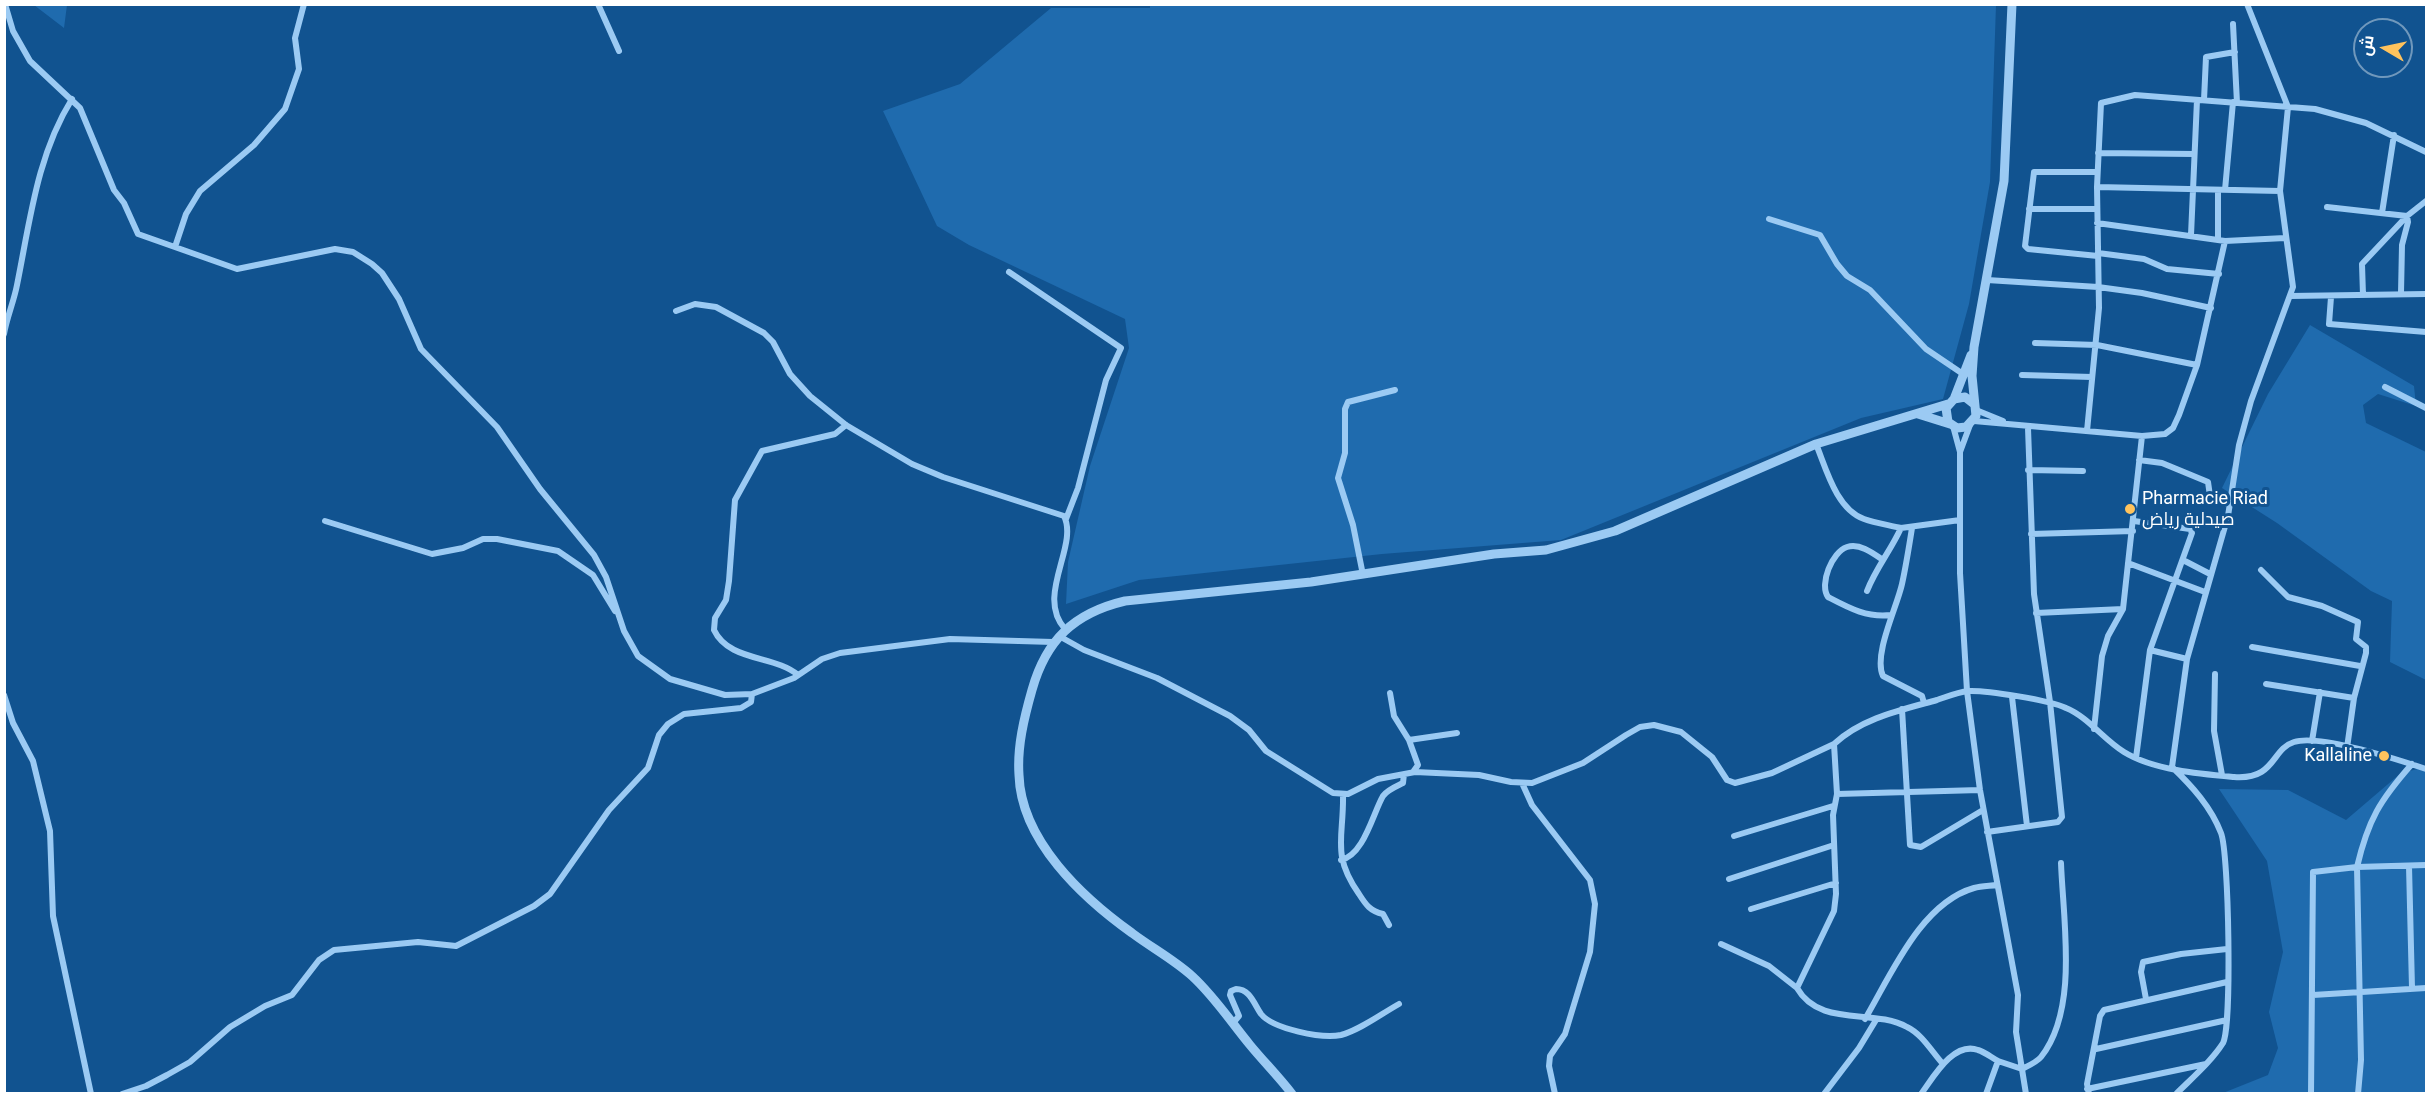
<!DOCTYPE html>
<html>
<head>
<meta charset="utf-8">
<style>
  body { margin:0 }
  #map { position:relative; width:2431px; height:1098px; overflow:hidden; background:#115390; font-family:Roboto,Cairo,sans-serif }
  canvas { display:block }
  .frame { position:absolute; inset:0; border:6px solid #fff; pointer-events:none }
  .north { position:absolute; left:2353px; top:18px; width:60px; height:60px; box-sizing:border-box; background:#115390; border:2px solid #7098bc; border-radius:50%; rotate:279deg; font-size:16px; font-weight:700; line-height:24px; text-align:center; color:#fff }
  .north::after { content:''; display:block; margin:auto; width:21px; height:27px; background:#ffc35d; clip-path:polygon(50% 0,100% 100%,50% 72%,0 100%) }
</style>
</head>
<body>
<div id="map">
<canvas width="2431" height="1098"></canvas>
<div class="frame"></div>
<div class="north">ش</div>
</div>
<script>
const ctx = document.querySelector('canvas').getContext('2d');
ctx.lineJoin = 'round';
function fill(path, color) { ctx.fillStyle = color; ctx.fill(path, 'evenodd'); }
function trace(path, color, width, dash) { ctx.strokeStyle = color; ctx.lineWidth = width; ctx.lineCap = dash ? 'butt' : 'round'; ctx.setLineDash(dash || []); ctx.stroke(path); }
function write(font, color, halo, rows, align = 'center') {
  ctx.font = font + ' Roboto,Cairo,sans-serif'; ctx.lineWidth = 6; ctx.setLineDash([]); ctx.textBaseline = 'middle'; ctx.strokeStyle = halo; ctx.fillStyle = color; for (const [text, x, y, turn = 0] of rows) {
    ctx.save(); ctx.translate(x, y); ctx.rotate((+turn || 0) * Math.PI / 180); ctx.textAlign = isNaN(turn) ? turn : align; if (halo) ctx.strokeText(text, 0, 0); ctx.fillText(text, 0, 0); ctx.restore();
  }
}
fill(new Path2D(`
  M1150 4 1996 5 1990 182 1969 304 1943 399 1861 418 1561 540 1382 554 1139 580 1066 604 1068 562 1090 466 1129 348 1125 319 969 245 937 226 883 111 960 84 1051 8H1150Z
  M34 5H67L64 28Z
  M2310 325 2414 386 2416 406 2378 394 2363 405 2366 423 2426 452V680L2390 662 2392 601 2371 591 2277 523 2222 488 2268 394Z
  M2426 767V1093H2223L2268 1075 2278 1048 2269 1012 2283 952 2267 861 2219 789 2288 790 2346 820 2401 773Z`), '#1f6bae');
trace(new Path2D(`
  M5 4 13 31 30 61 80 108 114 190 124 203 138 234 237 269 335 249 353 252 372 264 382 273 399 299 421 349 497 427 540 489 594 555 606 577 624 631 638 656 670 679 725 695 752 694 794 678 822 659 840 653 950 639 1053 642
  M598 4 619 51
  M2233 24 2237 103
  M2204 100 2206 57 2235 52
  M2098 153 2194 154
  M2097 172H2034L2025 246 2028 249 2098 256
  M2097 187 2280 191
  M2225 190 2233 102
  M2327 207 2407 216 2408 222 2402 245 2401 293
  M2029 209H2097
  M2382 213 2394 135
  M1769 219 1820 235 1837 264 1847 276 1870 290 1926 349 1963 374
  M2097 223 2225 241 2285 238
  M2191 235 2197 100
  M2218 240V190
  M175 247 186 214 200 191 254 145 285 109 299 69 295 38 304 4
  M2098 253 2144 259 2167 269 2219 274
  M1009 272 1121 348 1106 380 1078 488 1066 519
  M1987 280 2098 287 2142 293 2211 308
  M2363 295 2362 264 2407 216 2426 201
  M2290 296 2426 294
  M2331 297 2329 324 2426 332
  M676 311 695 304 716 307 764 333 773 342 790 374 810 396 846 425 912 464 943 477 1064 516C1079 546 1035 596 1065 629
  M4 334C7 317 14 301 17 285 30 221 37 155 72 99
  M2035 343 2097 345 2197 365
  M2022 375 2092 377
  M2385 387 2426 408
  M1976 410 2003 421
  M1974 421 2142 436 2165 434 2173 428 2179 415 2197 365 2225 241
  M1953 426 1960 452V573L1967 691 1980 790 2018 995 2016 1032 2026 1094
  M2087 431 2099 308 2097 187 2101 103 2135 95 2315 109 2366 123 2426 152
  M1816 444C1826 468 1836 509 1864 519 1875 523 1889 525 1901 528
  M1960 452 1970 425
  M2139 460 2162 463 2208 482 2210 496 2230 505
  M2028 470 2083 471
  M325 521 432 554 463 548 483 539H497L558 551 593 575 615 611
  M2134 521 2190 529 2192 533 2150 650 2136 758
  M1912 528C1909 547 1906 566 1902 584 1897 607 1873 655 1883 676L1922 696 1924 703
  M2031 534 2133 531
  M1883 560C1873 553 1860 543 1847 547 1832 552 1819 584 1828 597 1849 608 1867 618 1891 615
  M2183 560 2210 574
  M2128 563 2205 592
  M2261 570 2288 597 2322 606 2358 622 2356 639 2366 647V653L2354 698 2347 748
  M1363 575 1353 525 1338 478 1345 453V409L1348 402 1395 390
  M1867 591C1876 568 1891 550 1901 528L1960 520
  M2036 613 2123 609
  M1059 636 1084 650 1157 678 1230 716 1249 730 1266 751 1333 793 1348 794 1378 779 1415 772 1479 775 1511 782 1532 783 1583 763 1626 735 1640 727 1654 725 1681 732 1712 757 1727 780 1735 783 1772 773 1834 744
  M2252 647 2360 666
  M2150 650 2187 659
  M2215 674 2214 731 2222 775
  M798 675C775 655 729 662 714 630L715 618 726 600 729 581 735 500 762 451 835 434 846 425
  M2266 684 2354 698
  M1390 693 1394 716 1409 740 1418 765 1413 772
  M4 695 13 723 33 761 50 831 53 916 91 1094
  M2012 697 2027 826
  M1902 709 1910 845 1921 847 1983 810
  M2094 729 2102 656 2108 636 2123 609 2142 436
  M1409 740 1457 733
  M2312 741 2320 692
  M1522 783 1532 805 1590 880 1595 904 1590 952 1565 1034 1550 1056 1549 1066 1555 1094
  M1343 794C1344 838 1331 854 1359 894 1366 905 1370 911 1383 914L1389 925
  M1837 794 1980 790
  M1987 832 2058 822 2062 817 2050 702 2034 594 2028 428
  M1734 836 1833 806
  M1341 860C1364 855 1373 813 1383 796 1387 790 1397 786 1403 783L1404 774
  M2409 866 2412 988
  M1729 879 1834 845
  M1751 909 1836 883
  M1721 944 1769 966 1797 988
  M2313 995 2426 988
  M2146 999 2141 972 2143 962 2181 954 2227 949
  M1865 1019C1891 975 1921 903 1974 888 1981 886 1990 886 1997 885
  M1233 1023 1239 1016 1230 995 1231 991 1236 989C1250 989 1254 1004 1261 1014 1273 1029 1322 1039 1341 1035 1360 1030 1381 1014 1399 1004
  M2096 1049 2227 1020
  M1998 1061 2022 1069C2028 1066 2037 1062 2041 1057 2079 1009 2063 920 2061 863
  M1943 1064C1932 1052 1922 1034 1907 1027 1873 1008 1820 1028 1797 988L1834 911 1836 894 1833 815 1837 794 1834 744C1862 718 1901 710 1937 700 1946 697 1958 692 1968 691 1985 690 2050 700 2066 708 2088 717 2103 739 2124 752 2153 770 2200 774 2234 777 2276 780 2271 749 2294 742 2319 734 2399 760 2426 769
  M2087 1089 2206 1064
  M122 1094 146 1086 167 1075 190 1062 230 1027 265 1006 292 995 319 960 334 950 418 942 456 946 534 906 550 894 609 810 648 768 659 735 668 724 684 714 741 708 751 702 752 694
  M1824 1094 1859 1048 1876 1020
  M1921 1094C1933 1078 1953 1041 1978 1050 1985 1052 1992 1058 1998 1061L1986 1094
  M2089 1094 2087 1084 2100 1016 2104 1010 2227 982
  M2176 1094C2192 1078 2211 1062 2223 1043 2232 1026 2229 853 2221 833 2211 807 2192 786 2172 767L2187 659 2228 516 2239 445 2251 401 2293 287 2280 191 2288 107 2247 4
  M2311 1094 2313 872 2357 867 2426 865
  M2358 1094 2361 1060 2357 867C2368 820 2380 800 2412 764`), '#9bcaf3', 6);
trace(new Path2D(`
  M1954 399 1971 355
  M1974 404 1965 397 1954 399 1946 408 1948 422 1957 428 1966 427 1976 416 1972 376 1974 347 2004 181 2012 4
  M1918 414 1950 424
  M1292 1094C1279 1077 1264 1062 1250 1045 1231 1022 1214 996 1192 976 1173 959 1152 948 1132 933 1083 898 1021 841 1019 775 1017 747 1024 718 1032 690 1046 640 1074 613 1125 601L1311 582 1494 554 1546 550 1615 531 1816 444 1948 404`), '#9bcaf3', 9);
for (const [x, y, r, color] of [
  [2130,509,6,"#ffc35d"],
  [2384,756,6,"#ffc35d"]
]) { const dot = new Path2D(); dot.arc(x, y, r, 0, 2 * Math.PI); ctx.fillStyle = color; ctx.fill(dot); trace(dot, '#115390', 2); }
write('18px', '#fff', '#115390', [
  ["Pharmacie Riad",2142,499],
  ["صيدلية رياض",2142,520],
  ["Kallaline",2372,756,"right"]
], 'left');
</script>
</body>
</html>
